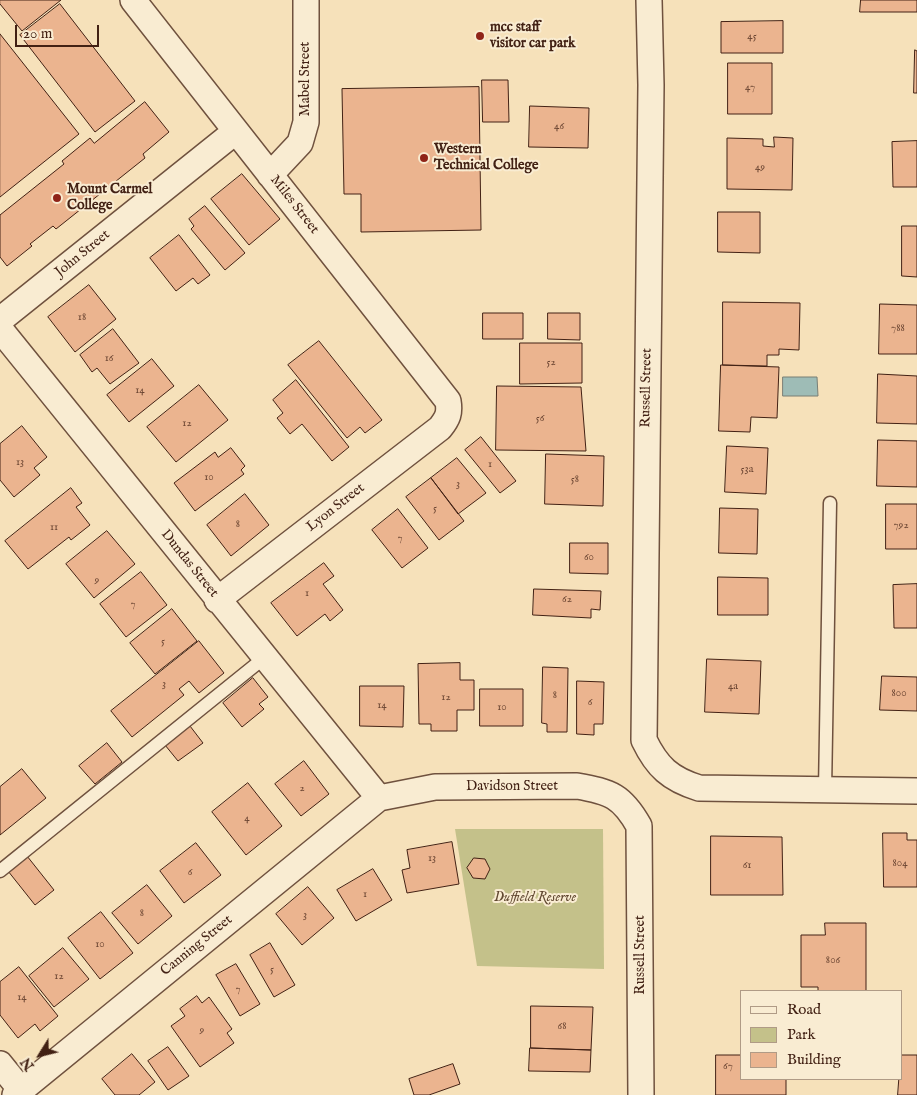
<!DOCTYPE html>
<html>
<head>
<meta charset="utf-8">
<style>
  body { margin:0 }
  #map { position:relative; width:917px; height:1095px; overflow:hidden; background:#f6e1ba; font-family:"IM FELL English",serif }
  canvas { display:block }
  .legend { position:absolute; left:740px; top:990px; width:162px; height:90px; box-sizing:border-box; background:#f9ecd2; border:1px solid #b09b86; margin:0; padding:6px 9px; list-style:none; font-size:15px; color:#422114 }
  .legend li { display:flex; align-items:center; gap:10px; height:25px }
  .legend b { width:25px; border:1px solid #b09b86 }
  .north { position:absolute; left:15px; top:1030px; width:50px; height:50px; -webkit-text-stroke:4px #f9ecd2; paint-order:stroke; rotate:234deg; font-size:14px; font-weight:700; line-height:20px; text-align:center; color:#422114 }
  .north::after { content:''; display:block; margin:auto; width:18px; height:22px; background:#422114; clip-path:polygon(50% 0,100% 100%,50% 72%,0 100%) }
  .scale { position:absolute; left:15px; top:25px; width:84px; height:22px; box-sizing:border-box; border:2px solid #422114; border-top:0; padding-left:6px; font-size:15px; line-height:18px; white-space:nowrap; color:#422114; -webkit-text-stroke:4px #f9ecd2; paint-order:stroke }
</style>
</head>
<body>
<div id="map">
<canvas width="917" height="1095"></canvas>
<ul class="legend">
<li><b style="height:6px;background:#f9ecd2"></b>Road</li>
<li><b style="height:14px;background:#c4c18a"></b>Park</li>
<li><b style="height:14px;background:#ebb48f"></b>Building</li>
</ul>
<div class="north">N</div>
<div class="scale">20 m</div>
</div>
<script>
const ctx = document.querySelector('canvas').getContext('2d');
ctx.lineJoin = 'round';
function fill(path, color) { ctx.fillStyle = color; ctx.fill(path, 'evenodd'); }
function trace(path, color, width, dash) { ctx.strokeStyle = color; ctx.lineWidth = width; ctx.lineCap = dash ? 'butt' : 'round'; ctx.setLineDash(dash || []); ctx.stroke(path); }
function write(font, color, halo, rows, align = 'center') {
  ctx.font = font + ' "IM FELL English",serif'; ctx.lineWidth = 4; ctx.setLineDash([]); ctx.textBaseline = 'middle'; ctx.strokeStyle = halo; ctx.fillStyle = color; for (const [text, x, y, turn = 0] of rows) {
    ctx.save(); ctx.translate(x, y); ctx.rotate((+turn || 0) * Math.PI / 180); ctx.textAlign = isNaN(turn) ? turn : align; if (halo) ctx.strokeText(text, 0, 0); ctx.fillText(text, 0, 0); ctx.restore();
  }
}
fill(new Path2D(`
  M455 829H603L604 969 477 966Z`), '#c4c18a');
const water = new Path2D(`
  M783 377H817L818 396H783Z`);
fill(water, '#9ebcb6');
trace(water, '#797e75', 1);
const building = new Path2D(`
  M0 0H61L22 31 0 4Z
  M861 0H917V12H860Z
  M60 4 135 101 95 132 20 35Z
  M783 21V53H721V22Z
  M0 34 79 134 0 197Z
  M915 50 917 51V93H914Z
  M728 63H772V114H728Z
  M482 80H508L509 122H483Z
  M479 87 481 230 361 232V194H344L342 89Z
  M145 102 169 132 143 154 145 158 56 229 53 226 30 244 32 246 7 266 0 257V215L64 164 62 161 90 138 94 143Z
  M530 106 589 108 588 148 529 147Z
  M774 137 793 138 792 190 727 189V138L763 139V146L774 147Z
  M917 141V187H893L892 142Z
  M242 174 280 219 249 245 211 199Z
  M205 206 245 253 225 270 191 229 194 226 189 219Z
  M718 212H760V253L718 252Z
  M902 226H917V277L902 276Z
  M179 235 210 275 198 284 193 278 176 291 150 258Z
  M89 285 116 319 75 352 48 317Z
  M723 302 800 303 799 350 779 349V355H767V366L723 365Z
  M880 304 917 305V354H879Z
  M483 313H523V339H483Z
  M548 313H580V340L548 339Z
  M113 329 139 363 110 384 97 368 92 372 80 355Z
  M319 341 382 420 365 433 360 427 347 438 288 365Z
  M520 343H582V383L520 384Z
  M152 359 174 386 129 422 107 395Z
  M721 365 779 367 777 418 751 417 750 432 719 431Z
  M878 374 917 376V424L877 423Z
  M296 380 349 447 332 461 302 424 290 434 277 418 283 413 273 400Z
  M199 385 228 420 176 462 147 427Z
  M497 386 581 387 586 451 496 450Z
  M22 426 47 457 34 468 40 475 14 497 0 480V444Z
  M481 437 516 481 500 493 465 450Z
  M878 440 917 441V487L877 486Z
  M727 446 768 448 766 494 725 492Z
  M231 448 245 466 241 470 244 474 195 511 174 483 215 452 218 457Z
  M546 454 604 456 603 506 545 504Z
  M457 458 486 493 458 514 431 478Z
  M431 478 464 521 439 540 406 497Z
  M71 488 82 503 76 507 90 525 71 540 69 537 28 569 5 541Z
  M245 494 269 525 231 556 207 525Z
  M886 504H917V549H886Z
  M720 508 758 509 757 554 719 553Z
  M398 509 428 548 402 568 372 530Z
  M107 531 135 564 94 598 66 564Z
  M570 543H608V574L570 573Z
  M324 563 334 576 323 584 343 610 330 621 325 614 297 636 271 603Z
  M141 572 167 605 126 637 100 604Z
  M718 577 768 578V615H718Z
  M917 584V628H894L893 585Z
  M534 589 601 591 600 610 591 609V618L533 615Z
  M172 609 197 641 155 674 130 643Z
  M199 641 224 673 199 693 189 681 179 689 184 695 132 737 111 711Z
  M707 659 761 661 759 714 705 712Z
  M460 663V680H474V710H457V731H431V724H419L418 664Z
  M543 667 568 668 567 732H547V724L542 723Z
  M882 676 917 677V711L880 710Z
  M253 678 268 697 259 704 264 709 242 727 223 703Z
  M577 681 604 682 603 724H594V735L577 734Z
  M360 686H404L403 727 360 726Z
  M480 689H523V726H480Z
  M190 726 203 743 178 761 165 745Z
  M107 743 122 762 95 784 79 766Z
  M304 761 329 794 301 816 275 784Z
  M22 769 46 798 0 835V787Z
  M248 783 282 826 246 855 212 812Z
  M883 833H907V840H917V887H884Z
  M711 836 782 837 783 895H711Z
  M452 842 459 884 407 893 402 870 410 868 407 850Z
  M196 843 221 875 184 903 160 871Z
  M27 856 54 890 35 905 8 871Z
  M474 858 485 859 490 869 485 879 473 878 467 868Z
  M373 869 392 900 356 921 337 890Z
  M147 885 172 916 138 944 112 913Z
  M308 887 334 918 302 945 276 914Z
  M101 912 133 953 100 979 68 938Z
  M825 923H866V991H818V987H801V935H825Z
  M270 943 295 985 274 997 250 955Z
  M63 948 89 979 54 1007 29 976Z
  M236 964 260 1004 240 1016 216 975Z
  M19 967 58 1016 40 1031 35 1024 18 1038 0 1015V982Z
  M197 996 202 1003 209 997 232 1029 227 1033 234 1043 200 1067 171 1026 185 1016 180 1009Z
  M531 1006 593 1007 591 1050 531 1048Z
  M168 1047 189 1076 168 1090 148 1061Z
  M530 1048 591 1050 590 1072 529 1071Z
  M132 1054 155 1082 139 1095H115L102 1079Z
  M716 1055H741V1079H786V1095H716Z
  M901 1055H917V1095H898Z
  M453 1064 460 1084 429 1095H414L409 1079Z`);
fill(building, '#ebb48f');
trace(building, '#422114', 1);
const lane = new Path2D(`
  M825 790 830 503
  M0 871 264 658`);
const street = new Path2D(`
  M133 0 448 401C450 413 448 418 440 428L217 600
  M649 0 651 85 644 740C657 767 670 779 699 788L917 791
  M270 175 300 143 306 122V0
  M0 320 236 131
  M0 329 379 798
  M0 1064 21 1090
  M15 1095 379 798 435 787 577 786C611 792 622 796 639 826L641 1095`);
trace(lane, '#6f513e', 15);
trace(street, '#6f513e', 28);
trace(lane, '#f9ecd2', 12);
trace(street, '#f9ecd2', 25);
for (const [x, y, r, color] of [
  [480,36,5,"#8f2418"],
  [424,158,5,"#8f2418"],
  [57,198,5,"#8f2418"]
]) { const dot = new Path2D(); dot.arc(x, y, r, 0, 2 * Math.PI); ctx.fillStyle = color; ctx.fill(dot); trace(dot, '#f9ecd2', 2); }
write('11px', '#6c4633', null, [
  ["45",752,37],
  ["47",750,88],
  ["46",559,127],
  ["49",760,168],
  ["18",82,318],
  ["788",898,329],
  ["16",109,359],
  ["52",551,363],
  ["14",140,391],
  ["56",540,419],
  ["12",187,424],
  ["13",20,463],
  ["1",490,465],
  ["53a",747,470],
  ["10",209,478],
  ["58",575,480],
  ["3",458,485],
  ["5",435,509],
  ["8",238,525],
  ["792",901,526],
  ["11",54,528],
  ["7",400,539],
  ["60",589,558],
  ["9",97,581],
  ["1",307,594],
  ["62",567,600],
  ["7",133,605],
  ["5",163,642],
  ["3",164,685],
  ["4a",733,687],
  ["800",899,694],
  ["8",555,696],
  ["12",446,698],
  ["6",590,703],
  ["14",382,706],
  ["10",502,708],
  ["2",302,789],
  ["4",247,819],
  ["13",432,859],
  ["804",900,864],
  ["61",747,866],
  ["6",190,873],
  ["1",365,895],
  ["8",142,914],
  ["3",305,916],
  ["10",100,945],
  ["806",833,961],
  ["5",272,970],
  ["12",59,977],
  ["7",238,990],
  ["14",22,998],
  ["68",562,1027],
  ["9",202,1031],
  ["67",728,1067]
]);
write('bold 14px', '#422114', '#f9ecd2', [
  ["mcc staff",490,28],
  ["visitor car park",490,44],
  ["Western",434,150],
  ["Technical College",434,166],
  ["Mount Carmel",67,190],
  ["College",67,206]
], 'left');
write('14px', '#422114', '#f9ecd2', [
  ["Mabel Street",306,79,-90],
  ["Miles Street",294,205,52],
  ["John Street",83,254,-39],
  ["Russell Street",647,388,-89],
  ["Lyon Street",336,508,-38],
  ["Dundas Street",189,564,51],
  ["Davidson Street",512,787],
  ["Canning Street",197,946,-39],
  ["Russell Street",641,955,-90]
]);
write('italic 14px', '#624932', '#f9ecd2', [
  ["Duffield Reserve",535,898]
]);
</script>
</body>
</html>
